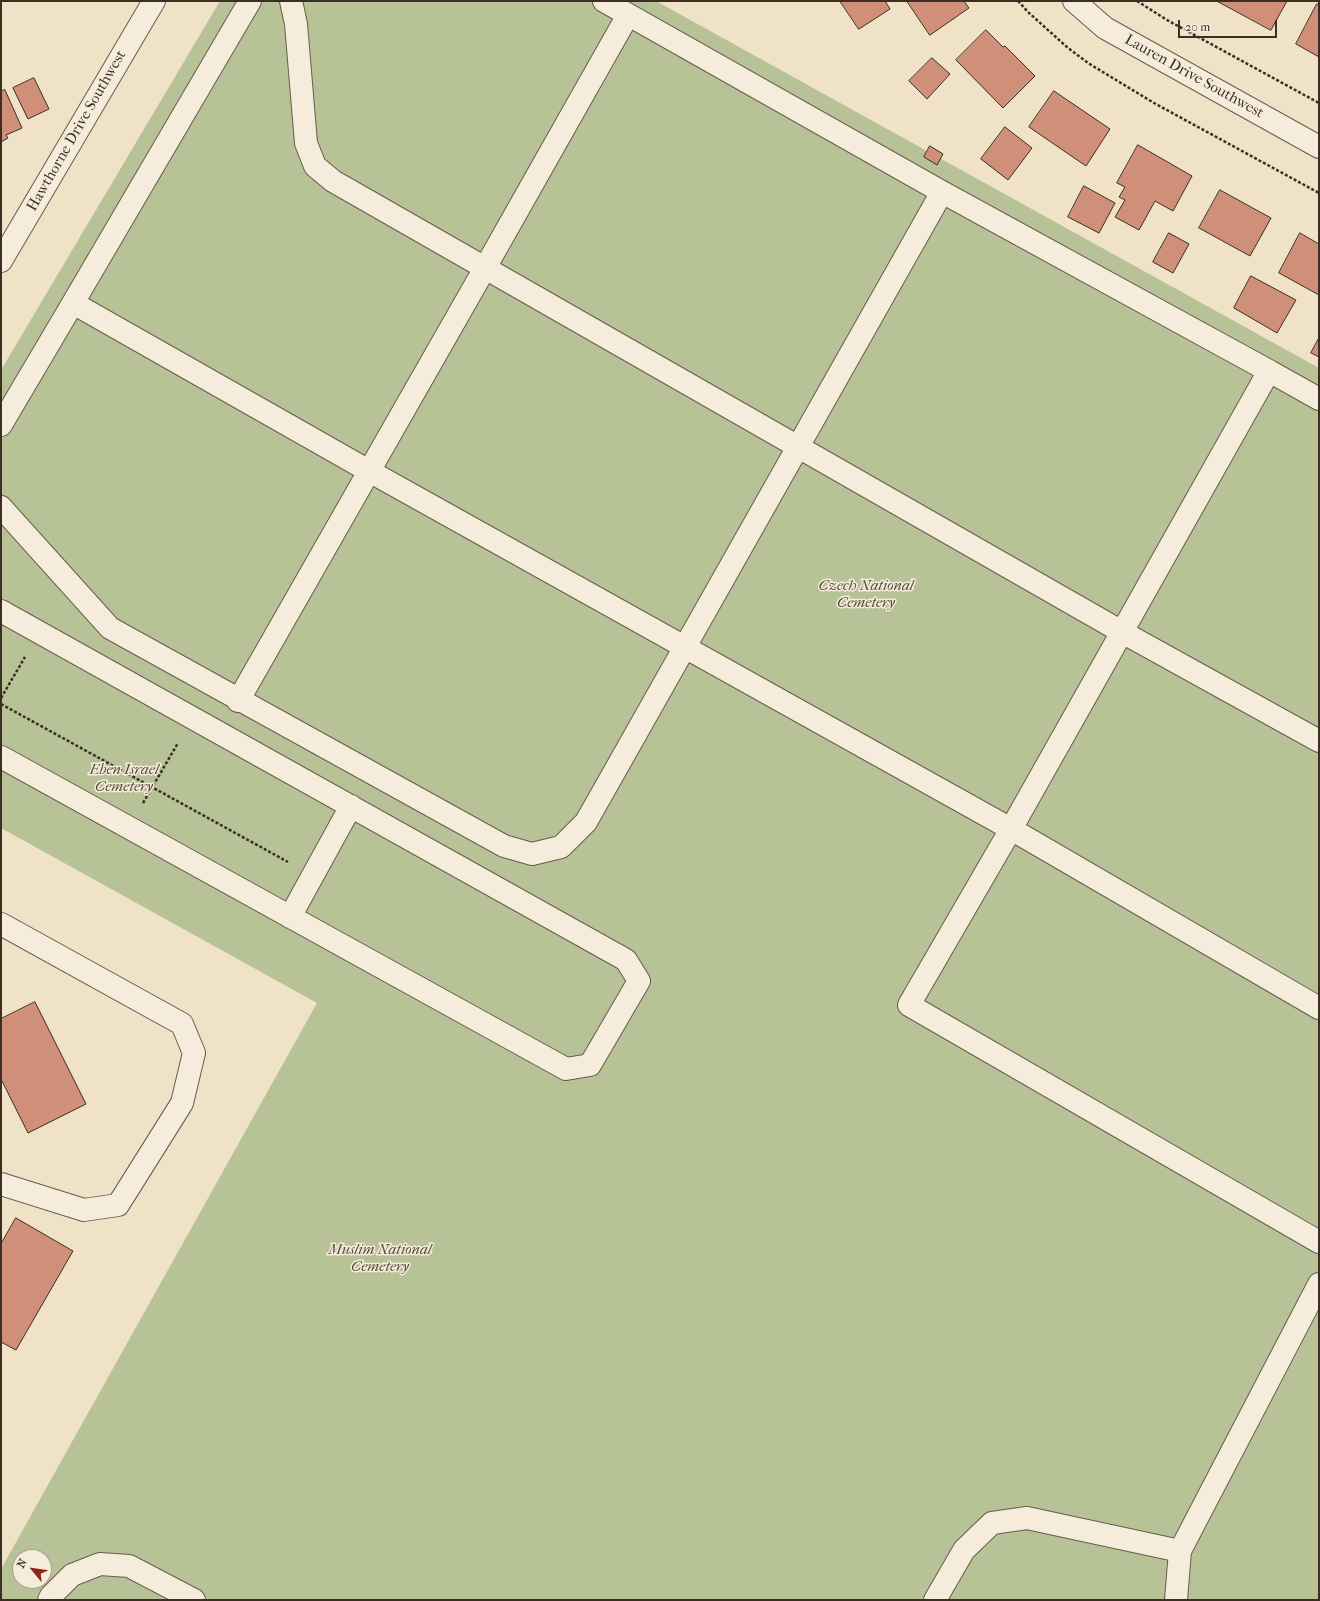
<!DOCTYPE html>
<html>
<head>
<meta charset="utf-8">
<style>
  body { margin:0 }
  #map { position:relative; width:1320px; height:1601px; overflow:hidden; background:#efe2c7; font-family:"IM FELL French Canon",serif }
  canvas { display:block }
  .frame { position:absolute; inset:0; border:2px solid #3c2e23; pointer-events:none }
  .north { position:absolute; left:12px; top:1549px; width:40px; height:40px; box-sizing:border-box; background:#f5ecdb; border:1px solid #aba091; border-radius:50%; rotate:299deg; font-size:11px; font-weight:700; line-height:16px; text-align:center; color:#3c2e23 }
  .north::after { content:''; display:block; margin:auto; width:14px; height:18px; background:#8f2418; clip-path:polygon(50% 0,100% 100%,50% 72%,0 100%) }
  .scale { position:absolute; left:1178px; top:20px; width:99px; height:18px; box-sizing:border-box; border:2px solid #3c2e23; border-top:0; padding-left:5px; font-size:12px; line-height:14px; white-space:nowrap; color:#3c2e23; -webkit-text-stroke:3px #f5ecdb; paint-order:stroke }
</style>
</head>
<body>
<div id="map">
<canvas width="1320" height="1601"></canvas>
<div class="frame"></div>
<div class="north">N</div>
<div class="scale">20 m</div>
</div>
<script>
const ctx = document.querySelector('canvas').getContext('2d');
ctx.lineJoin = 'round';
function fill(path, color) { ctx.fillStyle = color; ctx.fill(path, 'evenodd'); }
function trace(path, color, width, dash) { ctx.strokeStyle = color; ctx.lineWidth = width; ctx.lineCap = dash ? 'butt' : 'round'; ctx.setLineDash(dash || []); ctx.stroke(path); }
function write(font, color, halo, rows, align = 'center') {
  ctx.font = font + ' "IM FELL French Canon",serif'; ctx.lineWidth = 3; ctx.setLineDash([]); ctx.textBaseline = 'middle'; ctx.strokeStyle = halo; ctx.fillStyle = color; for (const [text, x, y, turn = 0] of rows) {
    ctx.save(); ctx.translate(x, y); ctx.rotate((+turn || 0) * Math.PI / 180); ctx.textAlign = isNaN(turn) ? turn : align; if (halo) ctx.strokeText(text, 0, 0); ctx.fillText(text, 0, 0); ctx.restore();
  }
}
fill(new Path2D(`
  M220 1H656L1319 368V1600H1V1569L317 1003 1 828V370ZM20 1557H44V1581H20Z`), '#b7c397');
const building = new Path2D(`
  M840 1H885L890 9 859 29Z
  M907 1H964L969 8 930 35Z
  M1217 1H1287L1271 30Z
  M1317 4 1319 5V57L1296 44Z
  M986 30 1003 47 1005 46 1035 76 1003 108 956 60Z
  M932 58 950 74 927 99 909 81Z
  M34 78 49 109 28 119 13 88Z
  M5 90 22 128 6 135 8 138 1 142V91Z
  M1054 91 1110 129 1086 166 1029 127Z
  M1005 127 1032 148 1008 180 981 159Z
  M1138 145 1192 176 1173 211 1155 201 1139 230 1115 217 1125 200 1119 197 1125 187 1117 183Z
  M930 146 943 154 937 165 924 157Z
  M1084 186 1115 203 1099 233 1068 217Z
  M1220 190 1271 218 1250 256 1199 228Z
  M1169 233 1189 244 1173 273 1153 262Z
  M1300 233 1319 244V295L1279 273Z
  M1251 276 1296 300 1277 333 1234 308Z
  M1319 338V357L1311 353Z
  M35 1002 86 1104 28 1133 1 1079V1019Z
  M16 1218 73 1251 16 1350 1 1342V1244Z`);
fill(building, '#d08f78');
trace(building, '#3c2e23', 1);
const minor = new Path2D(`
  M250 1 73 303 369 471 1011 829 909 1005 1319 1242
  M291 1 296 24 306 143 315 166 333 181 1122 632 1319 741
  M604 1 942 192 1269 371
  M1074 1 1105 28 1319 147
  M1 261 154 1
  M1319 399 1269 371 1011 829 1319 1008
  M1 425 73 303
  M1 507 110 628 504 846 532 854 561 847 586 822 942 192
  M1 611 626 960 639 981 590 1065 566 1069 1 757
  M238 701 485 268 628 15
  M290 917 351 806
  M1 924 182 1024 194 1053 182 1103 118 1205 84 1210 1 1184
  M49 1600 51 1596 72 1575 100 1564 129 1566 194 1600
  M935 1600 964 1550 992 1523 1027 1518 1180 1551
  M1176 1600 1180 1551 1319 1284`);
trace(minor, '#695b4c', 24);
trace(new Path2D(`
  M1018 1 1028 12 1068 48 1088 63 1154 103 1319 193
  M1137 1 1167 20 1319 103
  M1 698 25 657
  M1 704 288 862
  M143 803 178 743`), '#3c2e23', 2.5, [3, 2]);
trace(minor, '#f5ecdb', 22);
write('15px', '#3c2e23', '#f5ecdb', [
  ["Lauren Drive Southwest",1194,77,29],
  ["Hawthorne Drive Southwest",77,131,-60]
]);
write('italic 15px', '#554c3a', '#f5ecdb', [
  ["Czech National",866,586],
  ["Cemetery",866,603],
  ["Eben Israel",124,770],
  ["Cemetery",124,787],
  ["Muslim National",380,1250],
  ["Cemetery",380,1267]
]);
</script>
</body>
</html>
